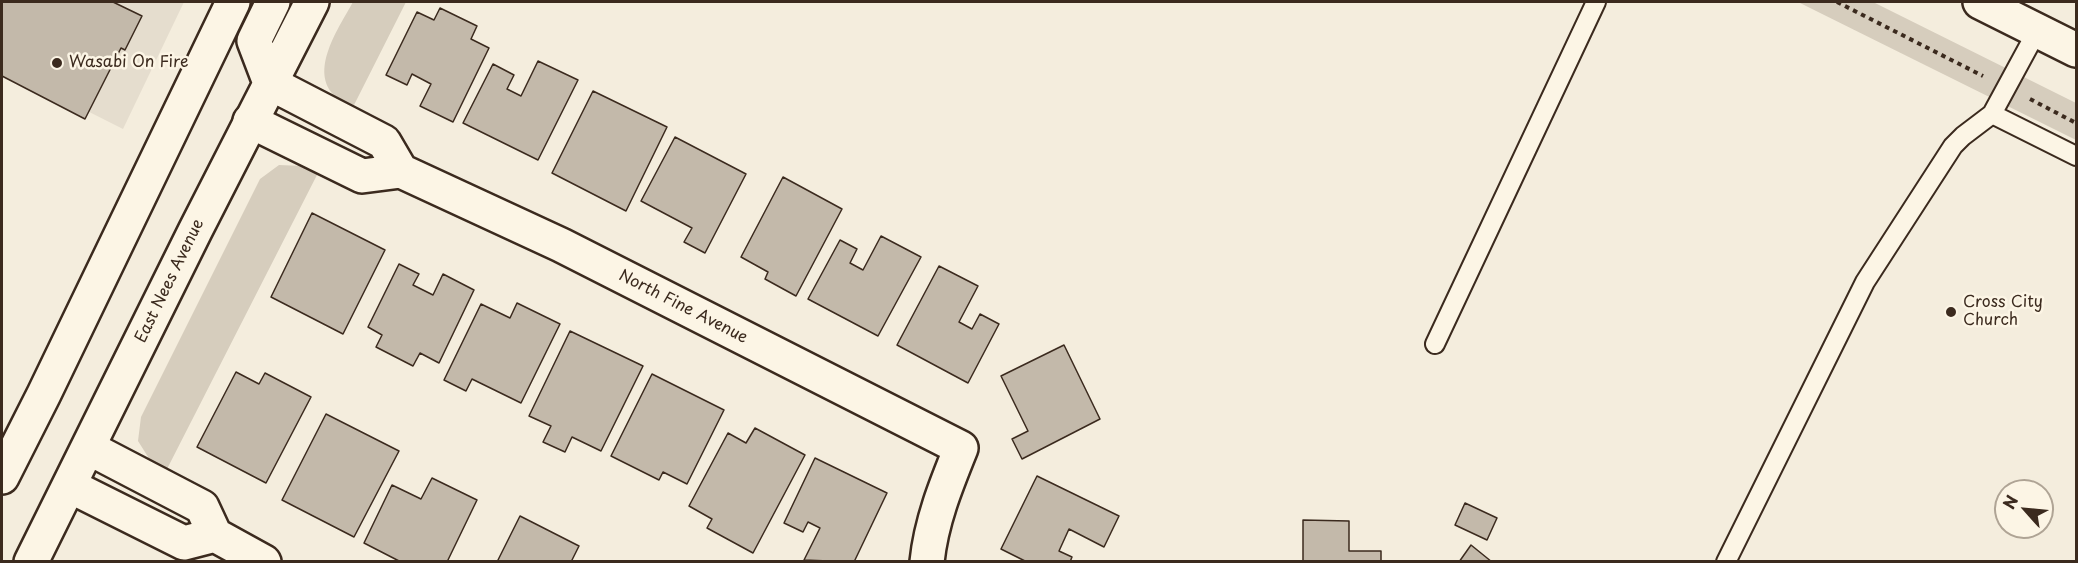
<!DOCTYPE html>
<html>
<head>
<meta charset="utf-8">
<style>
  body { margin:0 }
  #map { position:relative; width:2078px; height:563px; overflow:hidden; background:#f4eddd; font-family:"Playpen Sans",sans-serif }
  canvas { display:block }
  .frame { position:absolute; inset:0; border:3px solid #3b2a1e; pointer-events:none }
  .north { position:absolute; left:1994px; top:479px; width:60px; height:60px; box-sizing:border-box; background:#fcf5e5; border:2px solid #afa495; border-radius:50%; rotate:297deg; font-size:16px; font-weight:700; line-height:24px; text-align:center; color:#3b2a1e }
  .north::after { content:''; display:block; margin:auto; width:21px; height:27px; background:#3b2a1e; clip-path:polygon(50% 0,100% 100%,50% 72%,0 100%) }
</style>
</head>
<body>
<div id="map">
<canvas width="2078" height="563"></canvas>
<div class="frame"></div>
<div class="north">N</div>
</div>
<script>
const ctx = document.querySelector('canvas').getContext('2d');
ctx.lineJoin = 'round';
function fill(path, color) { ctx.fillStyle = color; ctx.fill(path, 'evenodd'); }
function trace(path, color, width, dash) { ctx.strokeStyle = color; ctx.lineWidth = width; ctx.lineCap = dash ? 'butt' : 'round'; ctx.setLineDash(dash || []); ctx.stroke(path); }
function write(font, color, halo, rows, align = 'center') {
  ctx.font = font + ' "Playpen Sans",sans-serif'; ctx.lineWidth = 5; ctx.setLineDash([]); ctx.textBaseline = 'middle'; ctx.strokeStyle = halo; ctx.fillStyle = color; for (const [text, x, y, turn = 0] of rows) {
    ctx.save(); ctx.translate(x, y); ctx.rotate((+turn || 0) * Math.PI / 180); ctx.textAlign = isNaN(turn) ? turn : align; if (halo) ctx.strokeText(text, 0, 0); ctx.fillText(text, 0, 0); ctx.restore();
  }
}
fill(new Path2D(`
  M2 2H184L123 129 2 68Z`), '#e5ddce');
fill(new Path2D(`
  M353 2H406L354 105C348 103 341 100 336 97 307 72 340 26 353 2Z
  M1798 2H1873L2076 103V140Z
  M279 165 303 166 318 173 167 469 150 460 138 441 141 417 260 179Z`), '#d6cdbd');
const building = new Path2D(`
  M2 2H113L142 16 125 50 121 48 85 119 2 76Z
  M440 8 477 26 471 39 489 48 453 122 420 106 431 84 412 74 407 85 386 75 417 12 434 20Z
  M538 61 578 80 538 160 463 123 493 64 514 75 507 89 521 96Z
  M593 91 667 127 626 211 552 173Z
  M675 137 746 174 705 253 684 242 692 228 641 201Z
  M783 177 842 209 796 296 765 279 768 272 741 257Z
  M312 213 385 250 343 334 271 297Z
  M881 236 921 257 878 336 808 299 840 240 857 249 850 263 863 270Z
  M399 264 419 274 413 285 433 295 443 274 474 290 439 363 420 353 413 366 376 347 382 335 368 327Z
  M939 266 978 286 959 322 972 329 980 314 999 324 968 383 897 345Z
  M517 303 560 324 521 403 472 379 466 391 444 380 481 304 510 318Z
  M570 331 643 366 601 451 572 437 565 452 543 442 551 426 529 416Z
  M1064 345 1100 419 1022 459 1012 439 1028 431 1001 376Z
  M236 372 259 384 265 373 311 397 266 483 197 447Z
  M652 374 724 410 687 484 663 472 659 480 611 456Z
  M326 414 399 451 354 537 282 500Z
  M755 428 805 455 753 553 707 528 712 519 689 506 728 433 746 443Z
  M815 458 887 493 854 562 804 560 820 528 808 522 803 532 784 523Z
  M1037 476 1119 516 1104 547 1069 529 1059 551 1072 557 1070 562H1027L1001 549Z
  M432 478 477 500 447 562H401L364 543 392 485 421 499Z
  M1465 503 1497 518 1487 540 1455 525Z
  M520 516 579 546 571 562H497Z
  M1303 520 1349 521V551H1381V562H1303Z
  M1471 545 1492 562H1459Z`);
fill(building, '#c3b9aa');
trace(building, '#3b2a1e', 1.5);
const lane = new Path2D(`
  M1992 114 2076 156
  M1435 344 1596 2
  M1726 562 1865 282 1953 146 1963 136 1992 114 2037 31`);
const street = new Path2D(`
  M270 83 384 142 401 171
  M250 121 362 176 401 171 561 245 961 448C946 485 931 522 927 562
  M89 448 202 507 215 535 264 562
  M70 486 184 543 215 535`);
const secondary = new Path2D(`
  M1980 2 2076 50
  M270 83 254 41 273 2
  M2 477 44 394 233 2
  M31 562 195 231 312 2`);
trace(lane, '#3b2a1e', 22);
trace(street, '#3b2a1e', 38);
trace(secondary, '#3b2a1e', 38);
trace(new Path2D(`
  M1837 2 1983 76
  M2030 99 2076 123`), '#3b2a1e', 4, [4.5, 4.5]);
trace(lane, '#fcf5e5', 18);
trace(street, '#fcf5e5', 33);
trace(secondary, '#fcf5e5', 33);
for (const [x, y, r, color] of [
  [57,63,6,"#3b2a1e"],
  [1951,312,6,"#3b2a1e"]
]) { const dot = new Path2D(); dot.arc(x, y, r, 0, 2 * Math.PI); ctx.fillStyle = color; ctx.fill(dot); trace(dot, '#fcf5e5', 2); }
write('16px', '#3b2a1e', '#fcf5e5', [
  ["Wasabi On Fire",69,63],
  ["Cross City",1963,303],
  ["Church",1963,321]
], 'left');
write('16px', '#3b2a1e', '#fcf5e5', [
  ["East Nees Avenue",170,281,-64],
  ["North Fine Avenue",683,307,27]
]);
</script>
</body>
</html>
